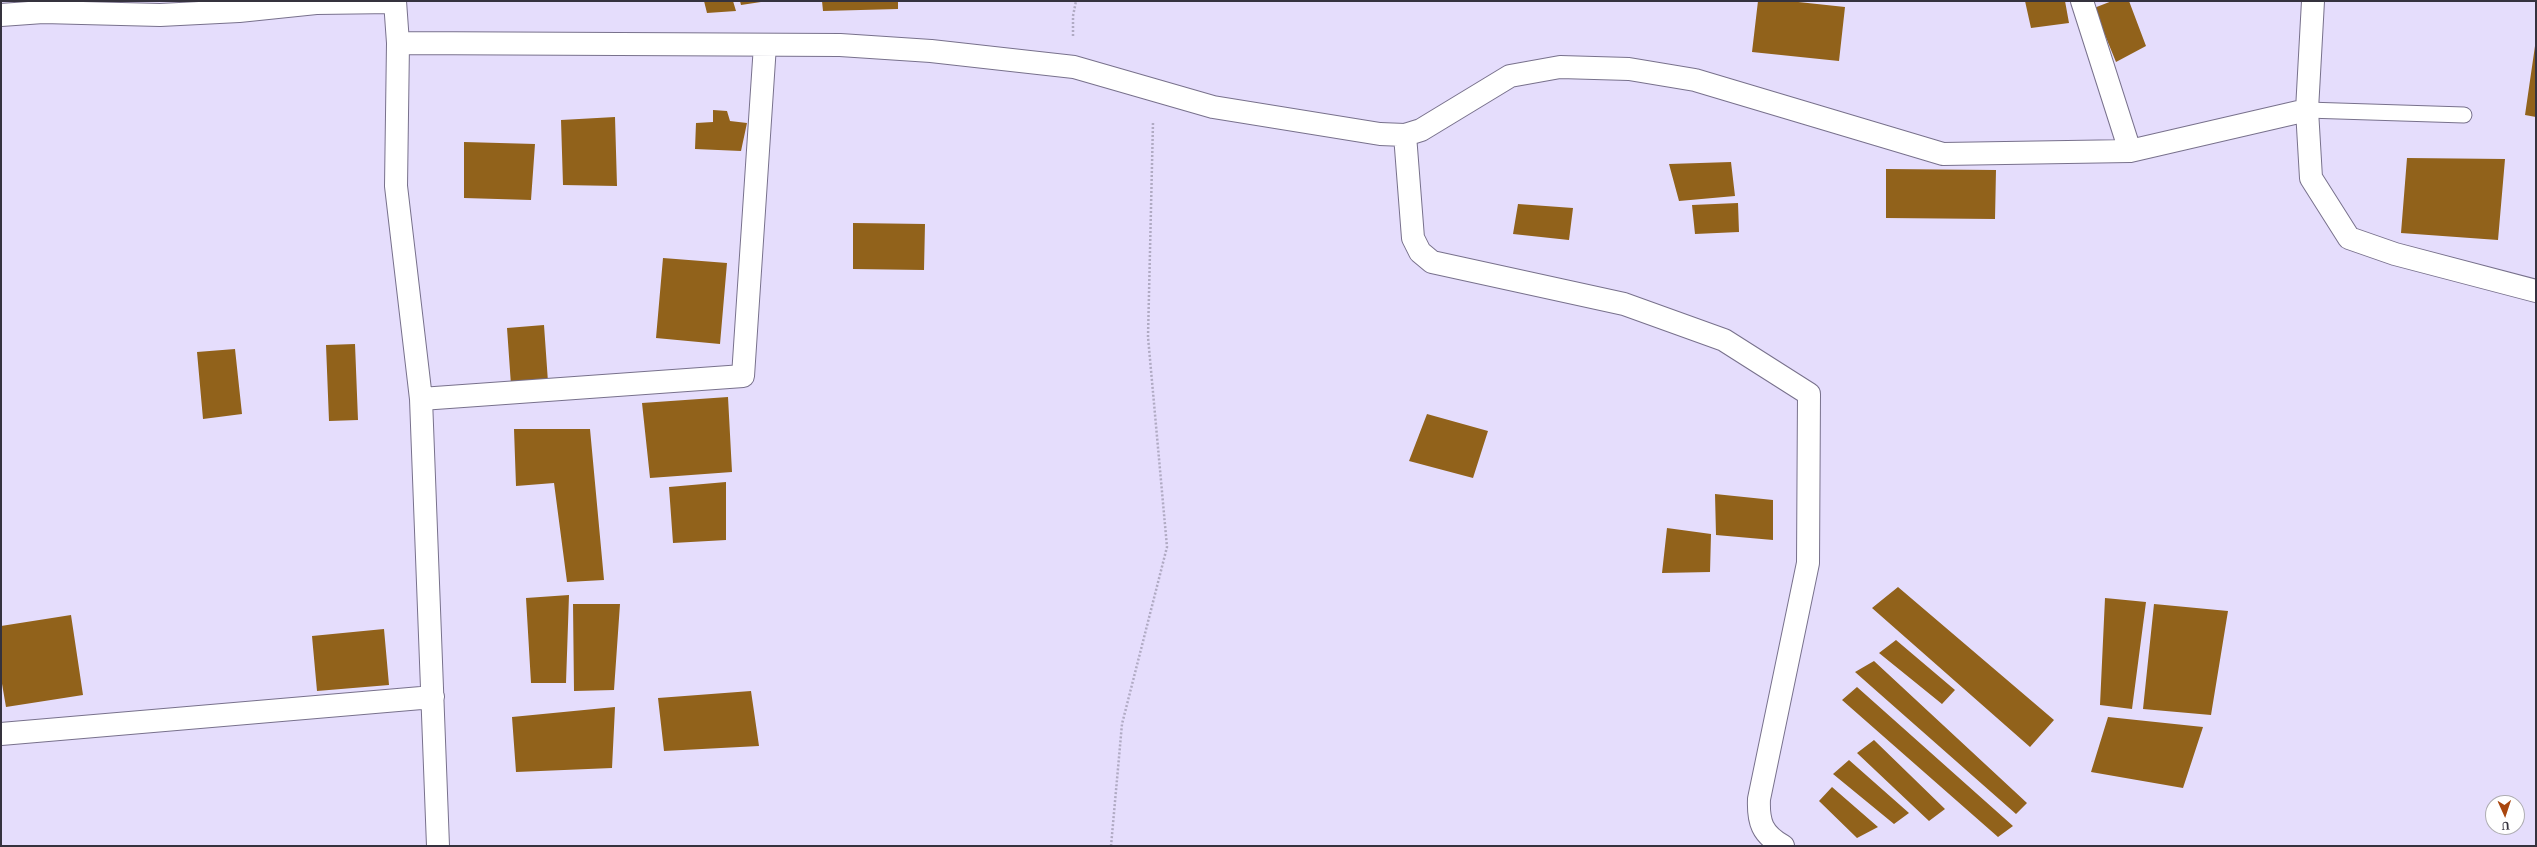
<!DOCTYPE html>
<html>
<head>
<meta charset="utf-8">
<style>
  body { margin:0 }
  #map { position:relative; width:2537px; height:847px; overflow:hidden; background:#e5ddfc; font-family:"Noto Serif",serif }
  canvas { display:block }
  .frame { position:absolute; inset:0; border:2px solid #35323e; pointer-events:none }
  .north { position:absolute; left:2485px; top:795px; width:40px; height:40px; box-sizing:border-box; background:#fff; border:1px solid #aeadb2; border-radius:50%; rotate:177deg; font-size:11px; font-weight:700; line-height:16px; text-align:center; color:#35323e }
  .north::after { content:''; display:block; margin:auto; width:14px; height:18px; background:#a9460e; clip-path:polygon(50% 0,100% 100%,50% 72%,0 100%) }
</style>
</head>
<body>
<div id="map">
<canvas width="2537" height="847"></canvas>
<div class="frame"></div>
<div class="north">U</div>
</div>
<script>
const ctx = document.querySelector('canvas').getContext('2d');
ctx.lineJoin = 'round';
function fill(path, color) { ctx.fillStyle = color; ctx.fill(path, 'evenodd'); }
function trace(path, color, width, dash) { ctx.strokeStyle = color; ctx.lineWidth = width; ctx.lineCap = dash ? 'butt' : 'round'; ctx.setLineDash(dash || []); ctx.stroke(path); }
fill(new Path2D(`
  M704 1H733L736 11 707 13Z
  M740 1H761V2L741 5Z
  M822 1H898V9L823 11Z
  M1758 1H1789L1845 7 1839 61 1752 52Z
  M2025 1H2065L2069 23 2031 28Z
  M2112 1H2129L2146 46 2116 62 2094 8Z
  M2535 46H2536V117L2525 115Z
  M713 110 727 111 730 121 747 123 741 151 695 149 696 123 713 122Z
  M615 117 617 186 563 185 561 120Z
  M464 142 535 144 531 200 464 198Z
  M2407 158 2505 159 2498 240 2401 233Z
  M1731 162 1735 196 1679 201 1669 164Z
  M1886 169 1996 170 1995 219 1886 218Z
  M1738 203 1739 232 1695 234 1692 205Z
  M1518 204 1573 208 1569 240 1513 234Z
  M853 223 925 224 924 270 853 269Z
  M663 258 727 263 720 344 656 338Z
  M544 325 548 382 511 385 507 328Z
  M355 344 358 420 329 421 326 345Z
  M235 349 242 414 203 419 197 352Z
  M728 397 732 472 650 478 642 403Z
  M1427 414 1488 431 1473 478 1409 461Z
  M514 429H590L604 580 567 582 554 483 516 486Z
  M726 482V540L673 543 669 487Z
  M1715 494 1773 500V540L1716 535Z
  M1667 528 1711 534 1710 572 1662 573Z
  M1898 587 2054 720 2030 747 1872 608Z
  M569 595 566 683H531L526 598Z
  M2105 598 2146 602 2132 709 2100 705Z
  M573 604H620L614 690 574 691Z
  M2154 604 2228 611 2211 715 2143 709Z
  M71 615 83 695 6 707 1 678V626Z
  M384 629 389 685 317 691 312 636Z
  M1896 640 1955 690 1942 704 1879 653Z
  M1874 661 2027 803 2016 814 1855 672Z
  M1857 687 2013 826 1998 837 1842 700Z
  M751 691 759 746 664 751 658 698Z
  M615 707 612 768 516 772 512 717Z
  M2108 717 2203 727 2183 788 2091 772Z
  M1874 740 1945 809 1929 821 1857 753Z
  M1849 760 1909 813 1894 824 1833 774Z
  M1832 787 1878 827 1857 838 1819 801Z`), '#91621b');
const service = new Path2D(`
  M2307 110 2464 115`);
const minor = new Path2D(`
  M395 1 398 43 396 186 421 399 438 846
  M2082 1 2130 151
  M1 15 43 12 160 15 239 11 316 3 394 2
  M398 43 840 45 931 51 1074 67 1213 107 1380 134 1405 135 1421 130 1510 76 1560 67 1629 69 1695 80 1943 154 2130 151 2307 110 2313 1
  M2307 110 2311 178 2349 238 2395 254 2536 291
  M1405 135 1413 238 1420 252 1432 262 1624 304 1724 340 1809 394 1808 563 1759 799C1758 822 1762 834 1783 846
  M421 399 743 376 765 45
  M1 734 433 697`);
trace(service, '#78718c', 17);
trace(minor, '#78718c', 24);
trace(new Path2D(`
  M1073 36V16L1076 1
  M1111 846 1122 724 1167 547 1148 337 1153 122`), '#b0aac3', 2.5, [2, 2]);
trace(service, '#fff', 15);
trace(minor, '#fff', 22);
</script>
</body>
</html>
